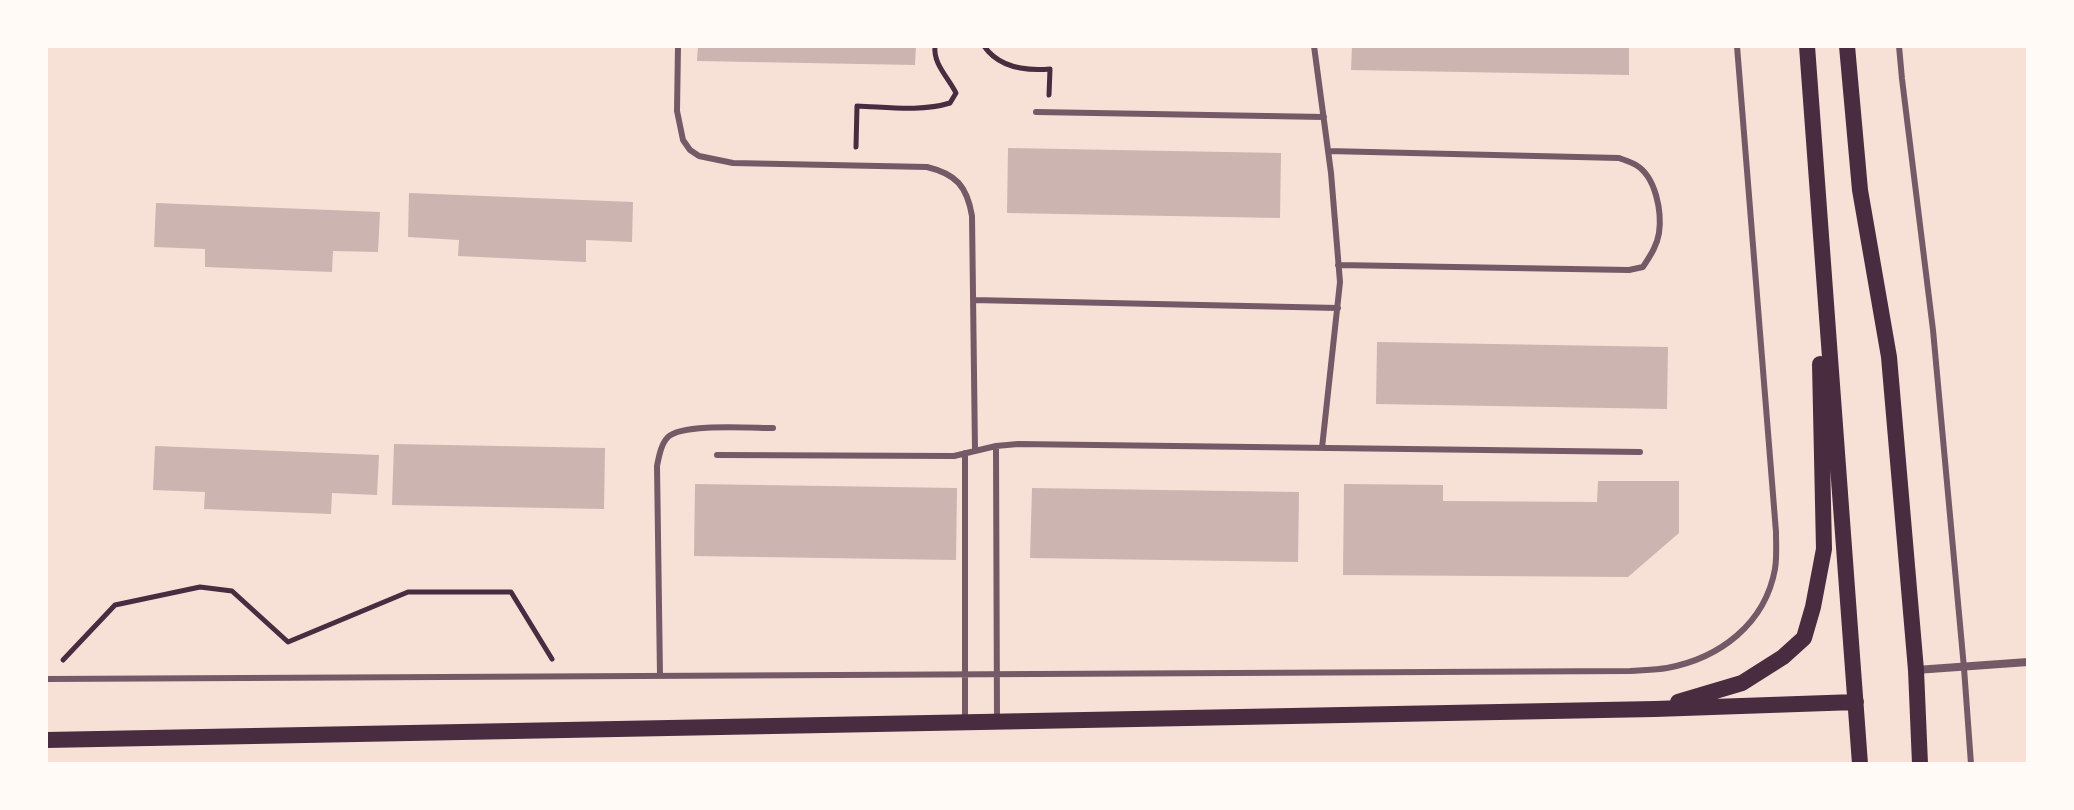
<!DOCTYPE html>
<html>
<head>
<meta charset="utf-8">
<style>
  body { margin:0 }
  #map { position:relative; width:2074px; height:810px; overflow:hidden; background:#f7e1d7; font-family:"DM Sans",sans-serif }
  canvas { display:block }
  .frame { position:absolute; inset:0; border:48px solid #fffaf5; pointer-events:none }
</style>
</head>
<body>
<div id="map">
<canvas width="2074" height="810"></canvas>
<div class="frame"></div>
</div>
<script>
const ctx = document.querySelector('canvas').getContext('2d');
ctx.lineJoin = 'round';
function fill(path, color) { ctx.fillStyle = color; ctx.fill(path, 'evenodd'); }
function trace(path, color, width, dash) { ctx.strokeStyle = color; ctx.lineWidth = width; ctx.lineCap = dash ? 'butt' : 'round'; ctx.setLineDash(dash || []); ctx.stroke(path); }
fill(new Path2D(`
  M698 46H916L915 65 697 61Z
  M1352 46H1629V75L1351 70Z
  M1008 148 1281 153 1280 218 1007 213Z
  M409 193 633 202 632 242 586 240V262L458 256 459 240 408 237Z
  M156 203 380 212 378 252 333 251 332 272 205 267V249L154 247Z
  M1377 342 1668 347 1667 409 1376 404Z
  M394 444 605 448 604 509 392 505Z
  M155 446 379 455 377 495 332 493 331 514 204 509 205 492 153 490Z
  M1598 481H1679V533L1628 577 1343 575 1344 484 1443 485V501L1597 502Z
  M695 484 957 488 956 560 694 556Z
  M1032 488 1299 492 1298 562 1030 558Z`), '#ccb4b1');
trace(new Path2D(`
  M984 46C999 68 1026 71 1050 69L1049 95
  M856 147 857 106C887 107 921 112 950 103L956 93C948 77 933 64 935 46
  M63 660 115 605 200 587 232 591 288 642 408 592H511L552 659`), '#4a2c40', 5);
trace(new Path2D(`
  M678 46 677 111 683 140 690 150 699 156 733 163 927 167C956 174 967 186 972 216L975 451
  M1314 46 1331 173 1340 282 1322 448
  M1899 46 1902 79 1933 330 1964 668 1971 764
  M1036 112 1324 117
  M1328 151 1619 158C1624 160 1631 162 1636 165 1656 177 1662 212 1659 233 1657 246 1650 256 1643 267L1629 270 1338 265
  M973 300 1338 308
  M996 446 997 721
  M965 453V721
  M717 455 954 456 996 446 1018 444 1640 452
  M660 676 657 466C659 456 661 444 668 437 682 423 752 428 773 428
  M46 679 1630 671C1642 670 1655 670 1667 668 1720 658 1765 624 1775 569 1777 557 1776 544 1776 532L1737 46`), '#755966', 6);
trace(new Path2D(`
  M1916 670 2028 662`), '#755966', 8);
trace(new Path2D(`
  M1807 46 1860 764
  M1847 46 1860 190 1889 357 1916 670 1920 764
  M1678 702 1742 683 1783 657 1804 638 1813 607 1824 549 1820 364
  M46 740 1655 709 1856 702`), '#4a2c40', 16);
</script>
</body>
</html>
